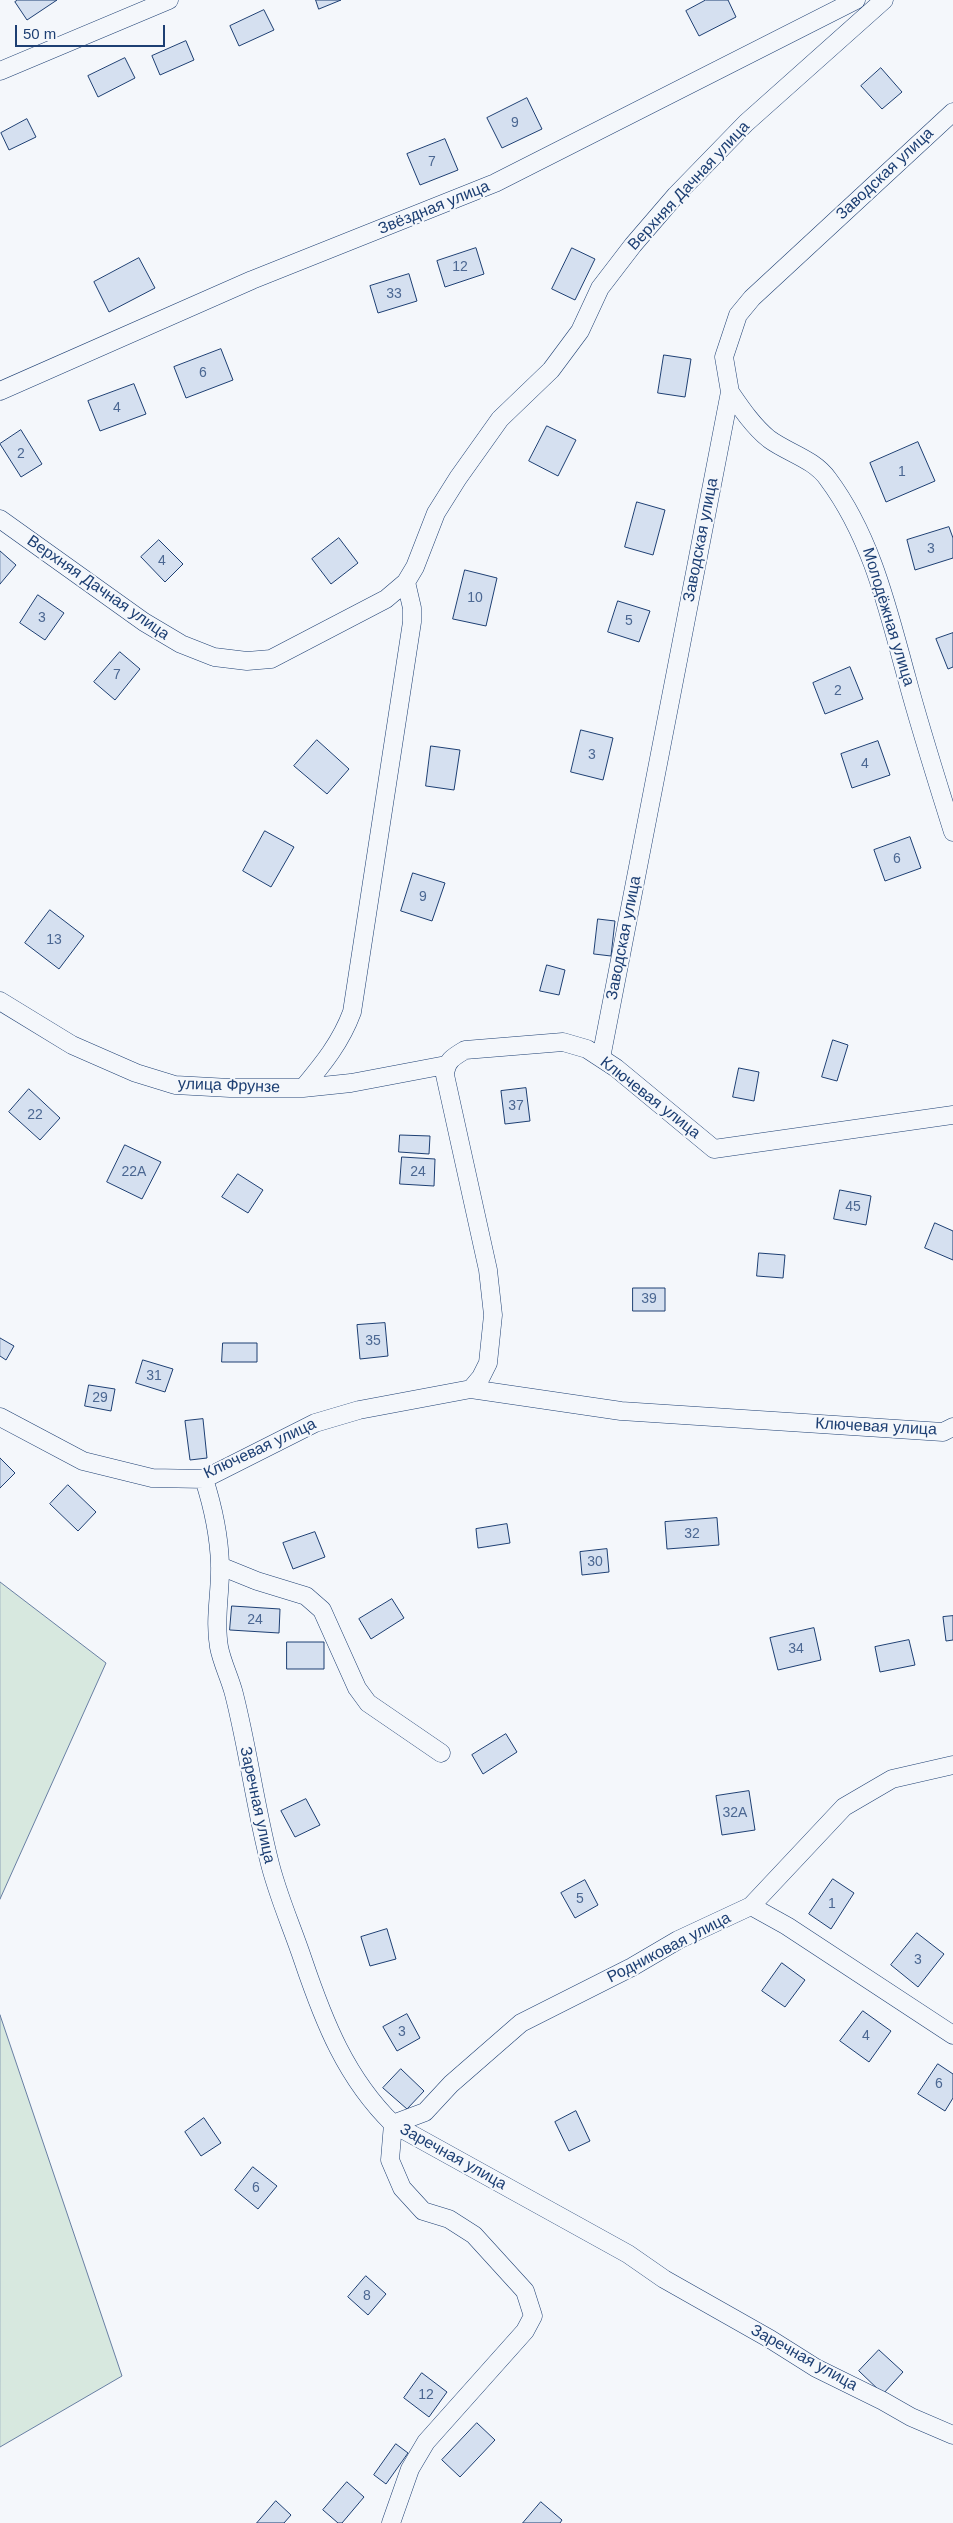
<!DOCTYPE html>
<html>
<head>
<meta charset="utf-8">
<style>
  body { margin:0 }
  #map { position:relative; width:953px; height:2523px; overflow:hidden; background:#f4f7fb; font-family:Helvetica,sans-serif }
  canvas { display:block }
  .scale { position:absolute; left:15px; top:25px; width:150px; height:22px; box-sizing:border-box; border:2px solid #1d3f73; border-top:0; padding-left:6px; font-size:15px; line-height:18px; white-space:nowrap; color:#1d3f73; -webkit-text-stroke:4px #f4f7fb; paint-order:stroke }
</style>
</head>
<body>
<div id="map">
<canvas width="953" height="2523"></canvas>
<div class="scale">50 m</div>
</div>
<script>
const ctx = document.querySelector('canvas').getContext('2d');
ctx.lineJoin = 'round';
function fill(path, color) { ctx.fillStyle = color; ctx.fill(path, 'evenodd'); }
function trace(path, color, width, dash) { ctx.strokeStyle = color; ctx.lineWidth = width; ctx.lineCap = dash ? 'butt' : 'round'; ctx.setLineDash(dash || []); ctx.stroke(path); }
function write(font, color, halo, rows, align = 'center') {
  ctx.font = font + ' Helvetica,sans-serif'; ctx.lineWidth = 4; ctx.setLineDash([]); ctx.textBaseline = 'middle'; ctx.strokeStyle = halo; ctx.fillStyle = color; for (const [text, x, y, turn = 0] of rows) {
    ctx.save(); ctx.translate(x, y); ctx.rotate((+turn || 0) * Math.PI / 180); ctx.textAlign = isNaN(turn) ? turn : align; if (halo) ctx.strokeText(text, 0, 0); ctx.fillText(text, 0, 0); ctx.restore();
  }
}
const green = new Path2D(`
  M0 1582 106 1663 0 1899Z
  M0 2015 122 2376 0 2447Z`);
fill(green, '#d7e8df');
trace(green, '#687fa3', 1);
const building = new Path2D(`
  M18 0H57L27 20 15 2Z
  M316 0H341L319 9Z
  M706 0H728L736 17 699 36 686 11Z
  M264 10 274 30 239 46 230 26Z
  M186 41 194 60 160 75 152 56Z
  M125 58 135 78 98 97 88 76Z
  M881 68 902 92 882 109 861 86Z
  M527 98 542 129 502 148 487 118Z
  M27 119 36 137 9 150 1 133Z
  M445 139 458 170 420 185 407 154Z
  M476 248 484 274 445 287 437 261Z
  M572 248 595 259 575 300 552 289Z
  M139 258 155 288 109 312 94 282Z
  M409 274 417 301 378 313 370 286Z
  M221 349 233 380 186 398 174 367Z
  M664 355 691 359 685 397 658 393Z
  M134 384 146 414 100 431 88 401Z
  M547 426 576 440 558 476 529 461Z
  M21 430 42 464 21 477 0 444Z
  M918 442 935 481 886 502 870 463Z
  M637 502 665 510 653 555 625 547Z
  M949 527 953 538V558L915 570 907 540Z
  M339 538 358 563 331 584 312 559Z
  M159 540 183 564 165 582 141 557Z
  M0 551 16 565 0 584Z
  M465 570 497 578 486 626 453 619Z
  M38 595 64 613 45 640 20 623Z
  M618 601 650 611 639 642 608 632Z
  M953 633V667L948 669 936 639Z
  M120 652 140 669 115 700 94 682Z
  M850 667 863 699 825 714 813 683Z
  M581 730 613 738 603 780 571 772Z
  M317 740 349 769 327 794 294 766Z
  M878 741 890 775 852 788 841 754Z
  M431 746 460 750 454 790 426 786Z
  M265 831 294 847 271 887 243 871Z
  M910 837 921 868 885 881 874 850Z
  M413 873 445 883 432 921 401 911Z
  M50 910 84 936 59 969 25 943Z
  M598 919 615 921 611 956 594 954Z
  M547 965 565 970 559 995 540 991Z
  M833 1040 848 1045 837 1081 822 1077Z
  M739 1068 759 1072 754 1101 733 1097Z
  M526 1088 530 1121 505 1124 501 1091Z
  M29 1089 60 1118 40 1140 9 1112Z
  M400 1135 430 1136 429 1154 399 1152Z
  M125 1145 161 1162 142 1199 107 1182Z
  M402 1157 435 1159 434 1186 400 1184Z
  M238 1174 263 1190 248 1213 222 1197Z
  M840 1190 871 1196 866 1225 834 1219Z
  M935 1223 953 1231V1260L925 1248Z
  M759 1253 785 1255 783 1278 757 1276Z
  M633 1288H665V1311H633Z
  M385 1323 388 1356 360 1359 357 1325Z
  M0 1338 14 1346 6 1360 0 1356Z
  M223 1343H257V1362H222Z
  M143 1360 173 1369 165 1392 136 1383Z
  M89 1385 115 1389 111 1411 85 1406Z
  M203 1419 207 1458 190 1460 185 1421Z
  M0 1458 15 1473 0 1488Z
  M68 1485 96 1512 78 1531 50 1504Z
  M717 1518 719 1545 667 1549 665 1522Z
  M507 1524 510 1543 478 1548 476 1529Z
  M315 1532 325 1557 293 1569 283 1543Z
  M607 1549 609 1572 582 1575 580 1552Z
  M392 1599 404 1618 371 1639 359 1619Z
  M232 1606 280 1609 279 1633 230 1630Z
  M953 1616V1640L946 1641 943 1617Z
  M814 1628 821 1660 778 1670 770 1638Z
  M909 1640 915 1665 880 1672 875 1647Z
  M287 1642H324V1669H287Z
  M506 1734 517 1752 483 1774 472 1755Z
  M749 1791 755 1830 722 1835 716 1796Z
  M306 1799 320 1825 295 1837 281 1811Z
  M833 1879 854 1893 831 1929 809 1914Z
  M585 1880 598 1905 575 1918 561 1893Z
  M387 1929 396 1959 370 1966 361 1937Z
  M917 1933 944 1954 918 1987 891 1965Z
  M782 1963 805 1980 785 2007 762 1991Z
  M863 2011 891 2031 869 2062 840 2041Z
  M407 2014 420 2038 397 2051 383 2027Z
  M938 2064 953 2074V2098L945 2111 918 2094Z
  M401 2069 424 2091 407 2109 383 2088Z
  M576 2111 590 2141 569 2151 555 2122Z
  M204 2118 221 2143 201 2156 185 2132Z
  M253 2167 277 2186 258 2209 235 2190Z
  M366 2276 386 2294 368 2315 348 2297Z
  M879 2350 903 2372 883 2394 859 2371Z
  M422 2373 447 2392 429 2417 404 2398Z
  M477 2423 495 2440 460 2477 442 2460Z
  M396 2444 408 2453 386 2484 374 2475Z
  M347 2482 364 2497 342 2523H338L323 2510Z
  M276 2501 291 2515 284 2523H257Z
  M541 2502 562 2520 560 2523H523Z`);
fill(building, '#d5e0f0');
trace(building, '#1d3f73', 1);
const street = new Path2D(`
  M0 71 169 0
  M0 391 252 280 495 183 856 0
  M730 392C741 408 753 426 769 439 788 453 814 459 828 479 872 538 888 610 907 679 921 731 937 781 953 832
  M0 519 144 622 181 644 214 657 247 661 271 659 386 599 406 582 415 567 436 513 458 478 500 419 551 370 580 331 600 288 633 245 676 195 746 123 884 0
  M0 1001 72 1045 136 1073 175 1085 230 1088H303L351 1083 446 1065
  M601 1058 730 392 724 357 738 315 752 298 953 112
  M303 1088C323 1064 341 1042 352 1012L412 622V608L406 582
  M471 1389 621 1411 943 1432 953 1427
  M0 1417 83 1461 152 1478 204 1479 315 1423 359 1410 471 1389 481 1377 488 1363 493 1315 488 1270 445 1075C446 1061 453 1057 465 1050L563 1042 587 1049 616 1068 714 1149 953 1115
  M204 1479C213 1507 219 1534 220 1564 221 1591 214 1619 219 1647 222 1663 230 1678 234 1694 248 1749 255 1805 269 1860 277 1894 292 1927 303 1960 324 2022 346 2078 393 2124L628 2254 664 2279 770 2339 816 2368 883 2401 911 2417 953 2435
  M220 1566 257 1581 306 1596 322 1610 357 1688 368 1703 441 1753
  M751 1906 844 1807 892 1779 953 1765
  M393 2124 425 2112 451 2084 521 2023 632 1967 678 1940 751 1906 787 1926 953 2035
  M391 2523 410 2469 426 2442 525 2331 533 2316 525 2291 474 2235 449 2219 423 2211 402 2188 390 2160 393 2124`);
trace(street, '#1d3f73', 19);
trace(street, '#f4f7fb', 18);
write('14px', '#4b6792', null, [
  ["9",515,123],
  ["7",432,162],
  ["12",460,267],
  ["33",394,294],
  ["6",203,373],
  ["4",117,408],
  ["2",21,454],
  ["1",902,472],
  ["3",931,549],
  ["4",162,561],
  ["10",475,598],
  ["3",42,618],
  ["5",629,621],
  ["7",117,675],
  ["2",838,691],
  ["3",592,755],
  ["4",865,764],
  ["6",897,859],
  ["9",423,897],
  ["13",54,940],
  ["37",516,1106],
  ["22",35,1115],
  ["22А",134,1172],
  ["24",418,1172],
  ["45",853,1207],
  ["39",649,1299],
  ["35",373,1341],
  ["31",154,1376],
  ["29",100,1398],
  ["32",692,1534],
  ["30",595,1562],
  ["24",255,1620],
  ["34",796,1649],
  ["32А",735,1813],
  ["5",580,1899],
  ["1",832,1904],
  ["3",918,1960],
  ["3",402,2032],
  ["4",866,2036],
  ["6",939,2084],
  ["6",256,2188],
  ["8",367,2296],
  ["12",426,2395]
]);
write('16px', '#1d3f73', '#f4f7fb', [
  ["Заводская улица",885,174,-43],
  ["Верхняя Дачная улица",689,186,-47],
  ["Звёздная улица",434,208,-22],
  ["Заводская улица",701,540,-79],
  ["Верхняя Дачная улица",98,588,35],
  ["Молодёжная улица",888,617,73],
  ["Заводская улица",624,938,-79],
  ["улица Фрунзе",229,1086,2],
  ["Ключевая улица",650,1098,38],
  ["Ключевая улица",876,1427,3],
  ["Ключевая улица",260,1449,-25],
  ["Заречная улица",257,1805,78],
  ["Родниковая улица",669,1948,-27],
  ["Заречная улица",453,2157,29],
  ["Заречная улица",804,2358,29]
]);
</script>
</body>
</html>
